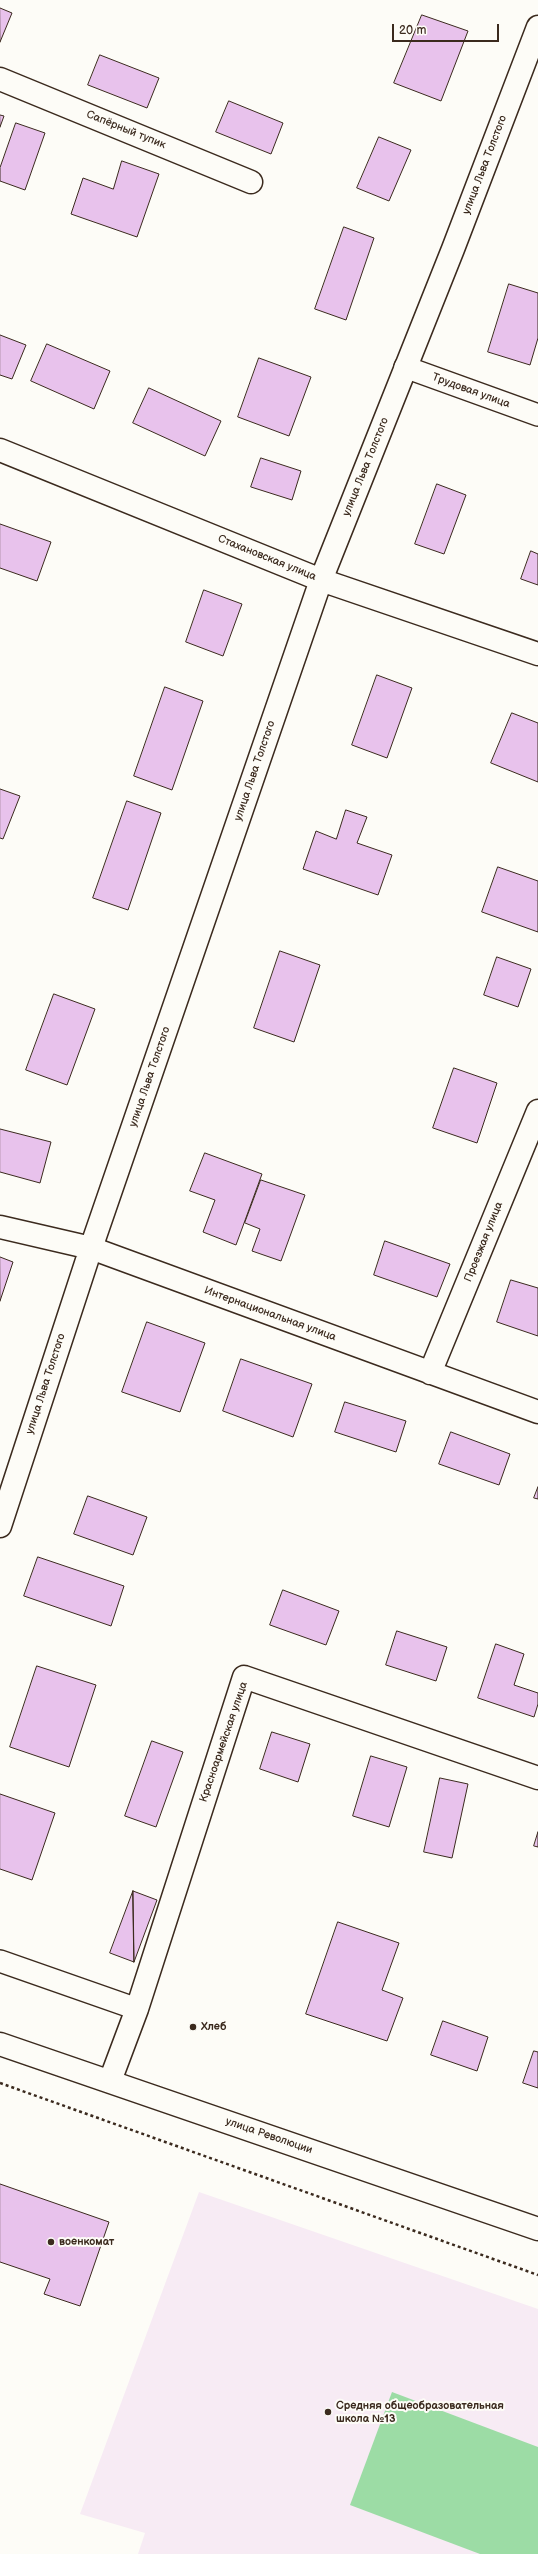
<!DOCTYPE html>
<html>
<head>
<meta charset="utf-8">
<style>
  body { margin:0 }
  #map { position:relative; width:538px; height:2554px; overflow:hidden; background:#fdfcf7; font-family:"Balsamiq Sans",sans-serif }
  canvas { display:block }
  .scale { position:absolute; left:392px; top:24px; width:107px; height:18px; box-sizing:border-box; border:2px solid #3b2a1e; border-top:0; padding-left:5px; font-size:12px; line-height:14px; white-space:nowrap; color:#3b2a1e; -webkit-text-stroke:3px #fdfcf7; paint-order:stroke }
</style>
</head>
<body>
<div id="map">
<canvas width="538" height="2554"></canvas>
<div class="scale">20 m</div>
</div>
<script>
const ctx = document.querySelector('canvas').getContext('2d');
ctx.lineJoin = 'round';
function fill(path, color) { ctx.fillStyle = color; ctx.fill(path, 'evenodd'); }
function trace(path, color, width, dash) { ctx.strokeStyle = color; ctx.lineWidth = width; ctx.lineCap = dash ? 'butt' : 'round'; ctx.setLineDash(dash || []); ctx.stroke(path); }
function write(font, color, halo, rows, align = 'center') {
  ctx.font = font + ' "Balsamiq Sans",sans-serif'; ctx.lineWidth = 4; ctx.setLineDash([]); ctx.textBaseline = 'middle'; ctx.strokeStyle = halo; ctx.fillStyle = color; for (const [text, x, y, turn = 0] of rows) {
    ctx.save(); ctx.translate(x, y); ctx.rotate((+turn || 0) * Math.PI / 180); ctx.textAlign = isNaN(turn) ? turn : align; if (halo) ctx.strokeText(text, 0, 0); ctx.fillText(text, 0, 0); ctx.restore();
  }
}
fill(new Path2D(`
  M199 2192 538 2309V2554H138L145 2533 80 2514Z`), '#f7ebf4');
fill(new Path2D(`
  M392 2392 538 2447V2554H480L350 2505Z`), '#9cdca5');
const building = new Path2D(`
  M0 8 12 13 0 42Z
  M422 15 468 31 441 101 394 83Z
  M100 55 159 78 147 108 88 85Z
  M229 101 283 123 271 154 216 132Z
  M0 115 4 116 0 127Z
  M16 123 45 133 25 190 0 181V168Z
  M379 137 411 150 389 201 357 188Z
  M122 161 159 174 137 237 71 214 83 178 113 189Z
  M344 227 374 238 346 320 315 309Z
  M509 284 538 293V338L530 365 488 352Z
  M0 335 26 345 12 379 0 375Z
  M47 344 110 371 94 409 31 381Z
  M259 358 311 377 289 436 238 417Z
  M149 388 221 421 205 456 133 423Z
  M261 458 301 471 292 500 251 487Z
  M437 484 466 495 444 554 415 544Z
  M0 524 51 542 37 581 0 568Z
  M531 551 538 554V585L521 579Z
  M204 590 242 604 223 656 186 642Z
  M377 675 412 688 387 758 352 745Z
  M165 687 203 701 172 790 134 776Z
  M512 713 538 723V782L491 763Z
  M0 789 20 796 3 839 0 838Z
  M127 801 161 813 128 910 93 898Z
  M346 810 367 817 357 843 392 855 378 895 303 869 316 831 336 839Z
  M498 867 538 881V932L482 912Z
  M280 951 320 965 294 1042 254 1028Z
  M497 957 531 969 518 1007 484 995Z
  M54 994 95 1009 67 1085 26 1070Z
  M454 1068 497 1083 477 1143 433 1128Z
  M0 1129 51 1142 40 1183 0 1172Z
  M205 1153 262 1174 236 1245 203 1232 215 1200 190 1191Z
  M261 1180 305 1195 281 1261 252 1251 260 1229 245 1223Z
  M385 1241 450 1264 437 1297 374 1275Z
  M0 1257 13 1262 0 1301Z
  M511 1280 538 1288V1336L497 1322Z
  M147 1322 205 1343 180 1412 122 1392Z
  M241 1359 312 1384 293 1437 223 1411Z
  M345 1402 406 1421 396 1452 335 1432Z
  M451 1432 510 1454 499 1485 439 1464Z
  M538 1487V1499L534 1498Z
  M88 1496 147 1517 133 1555 74 1534Z
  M38 1557 124 1586 111 1626 24 1596Z
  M283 1590 339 1611 326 1645 270 1625Z
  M397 1631 447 1647 436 1681 386 1665Z
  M496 1644 524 1654 514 1685 538 1693V1704L534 1717 478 1698Z
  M37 1666 96 1685 69 1767 10 1747Z
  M272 1732 310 1744 298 1782 260 1769Z
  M152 1741 183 1752 156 1827 125 1816Z
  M371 1756 407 1767 389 1827 353 1816Z
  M440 1778 468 1784 452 1858 424 1852Z
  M0 1794 55 1813 32 1880 0 1869Z
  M538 1832V1847L534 1846Z
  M133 1891 157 1900 134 1962Z
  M133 1891 134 1962 110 1953Z
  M338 1922 399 1943 382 1990 403 1998 387 2041 306 2014Z
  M443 2021 488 2037 477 2071 431 2055Z
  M534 2051 538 2052V2088L523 2083Z
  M0 2184 109 2222 80 2306 44 2294 50 2279 0 2262Z`);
fill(building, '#e8c2ec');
trace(building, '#3b2a1e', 1);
const lane = new Path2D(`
  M405 367 538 415
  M0 1961 137 2009`);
const street = new Path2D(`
  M0 79 251 182
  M0 450 321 580 538 654
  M0 1227 91 1248 538 1412
  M430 1373 538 1111
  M0 1526 91 1248 321 580 453 249 538 27
  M0 2044 538 2229
  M110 2081 137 2009 244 1677 538 1778`);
trace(lane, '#3b2a1e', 24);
trace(street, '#3b2a1e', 25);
trace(new Path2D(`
  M0 2083 538 2275`), '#3b2a1e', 2.5, [3, 3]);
trace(lane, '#fdfcf7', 21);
trace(street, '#fdfcf7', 22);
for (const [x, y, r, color] of [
  [193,2027,4,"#3b2a1e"],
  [51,2242,4,"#3b2a1e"],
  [328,2412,4,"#3b2a1e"]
]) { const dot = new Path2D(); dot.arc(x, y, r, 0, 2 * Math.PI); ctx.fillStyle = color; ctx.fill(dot); trace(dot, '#fdfcf7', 1.5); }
write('11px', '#3b2a1e', '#fdfcf7', [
  ["Сапёрный тупик",126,130,22],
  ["улица Льва Толстого",485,165,-69],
  ["Трудовая улица",471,391,20],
  ["улица Льва Толстого",366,467,-68],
  ["Стахановская улица",267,558,22],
  ["улица Льва Толстого",255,771,-71],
  ["улица Льва Толстого",150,1077,-71],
  ["Проезжая улица",484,1242,-68],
  ["Интернациональная улица",270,1314,20],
  ["улица Льва Толстого",46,1384,-72],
  ["Красноармейская улица",224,1742,-71],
  ["улица Революции",269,2136,19]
]);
write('bold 11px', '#3b2a1e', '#fdfcf7', [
  ["Хлеб",201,2027],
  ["военкомат",59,2242],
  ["Средняя общеобразовательная",336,2406],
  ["школа №13",336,2419]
], 'left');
</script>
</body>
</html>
